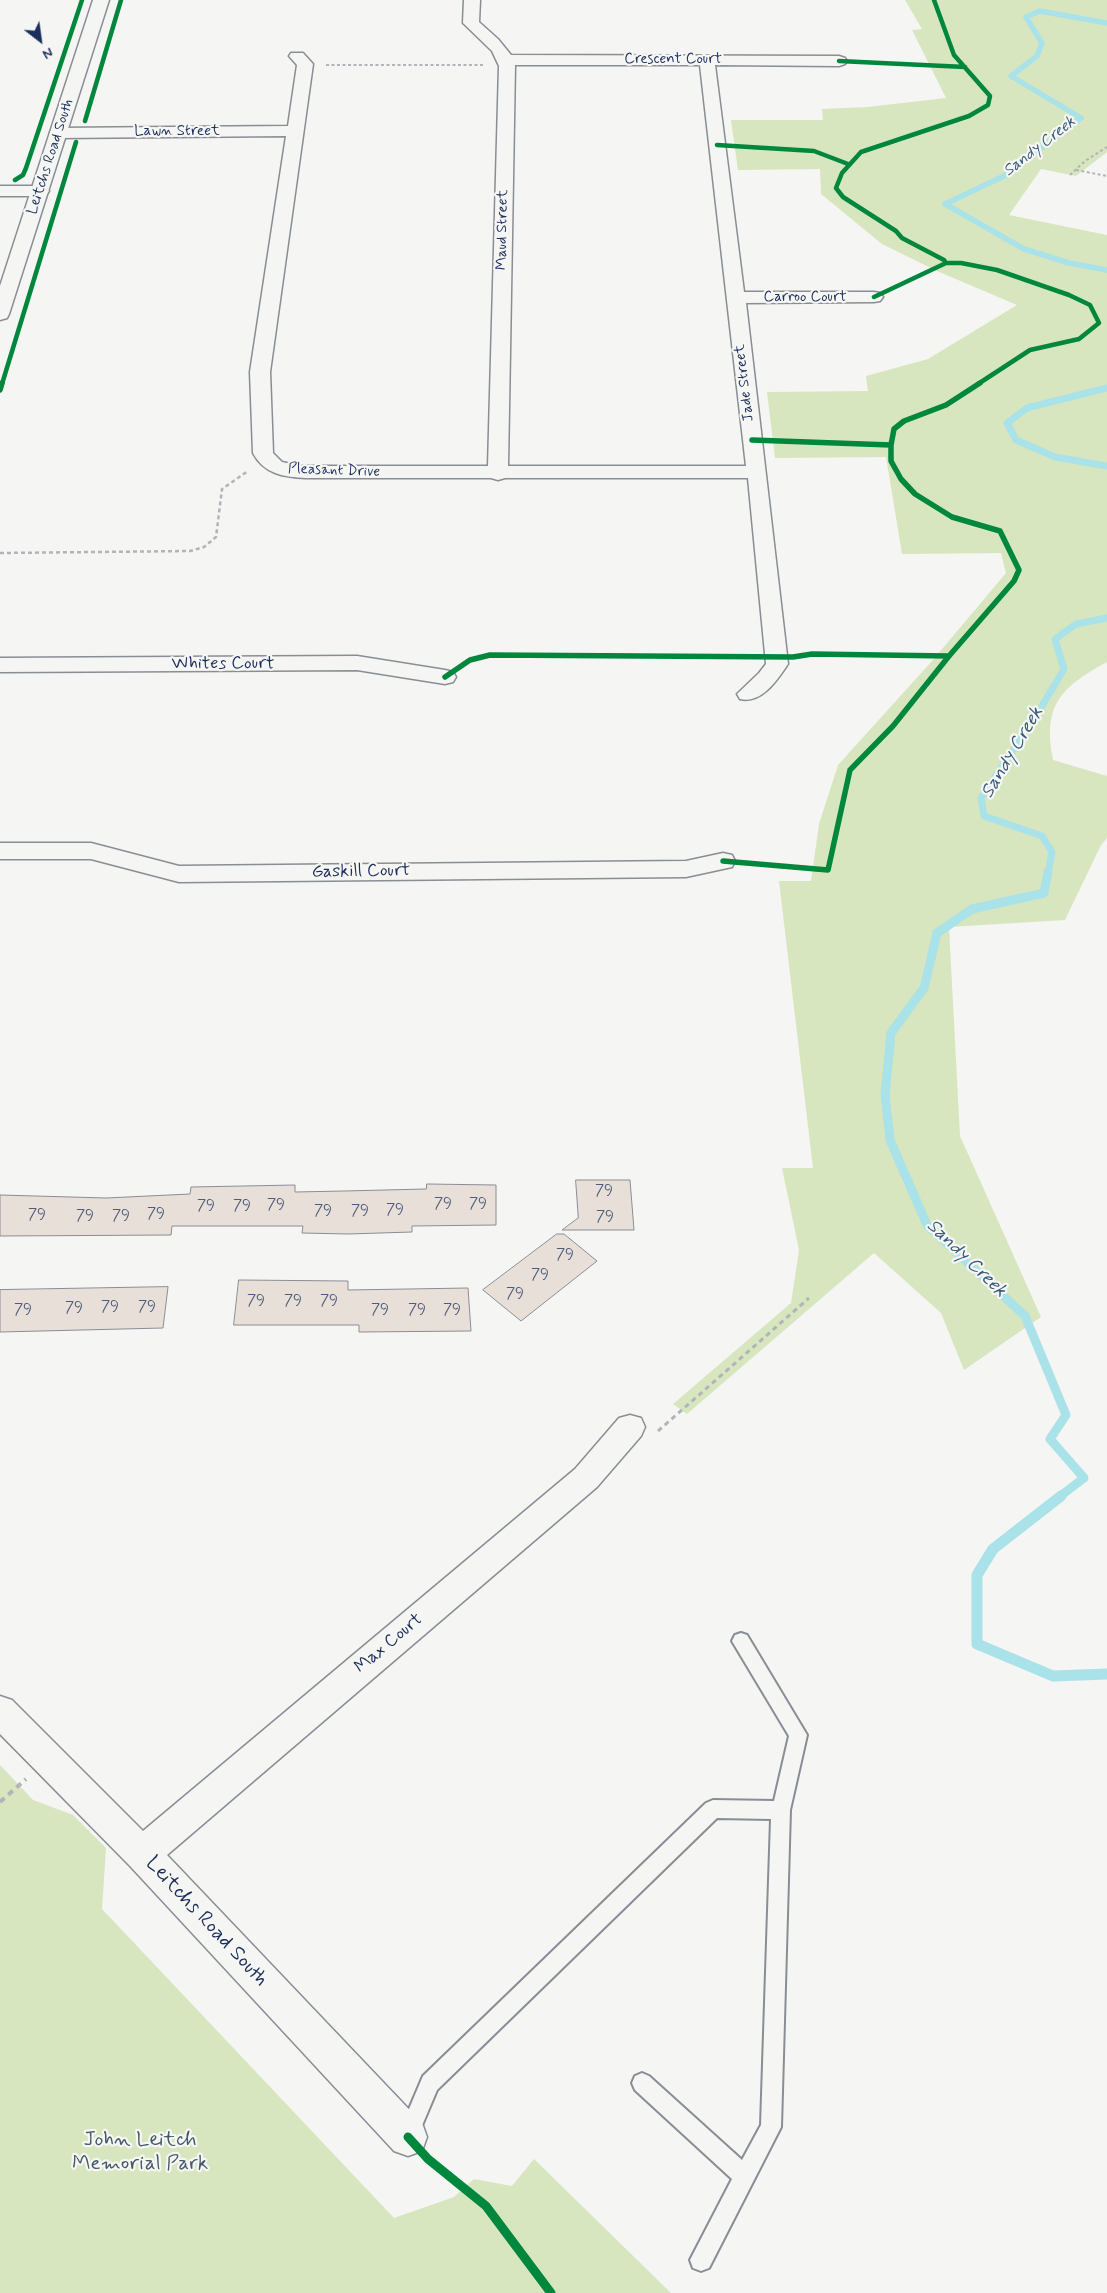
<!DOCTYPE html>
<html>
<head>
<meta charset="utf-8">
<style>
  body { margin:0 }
  #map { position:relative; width:1107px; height:2293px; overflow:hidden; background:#f5f5f3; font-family:Mynerve,sans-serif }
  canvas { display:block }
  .north { position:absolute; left:15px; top:15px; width:50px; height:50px; -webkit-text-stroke:4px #f6f6f2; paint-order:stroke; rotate:150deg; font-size:14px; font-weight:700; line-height:20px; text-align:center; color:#1b2f5e }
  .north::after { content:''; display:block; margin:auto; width:18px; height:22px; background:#1b2f5e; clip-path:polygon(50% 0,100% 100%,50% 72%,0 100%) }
</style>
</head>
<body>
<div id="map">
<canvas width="1107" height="2293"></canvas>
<div class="north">N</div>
</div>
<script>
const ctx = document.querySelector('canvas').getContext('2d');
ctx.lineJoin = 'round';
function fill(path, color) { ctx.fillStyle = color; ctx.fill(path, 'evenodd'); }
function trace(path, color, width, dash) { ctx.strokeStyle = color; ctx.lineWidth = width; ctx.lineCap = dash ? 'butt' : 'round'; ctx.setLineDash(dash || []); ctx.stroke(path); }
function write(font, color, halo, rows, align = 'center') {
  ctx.font = font + ' Mynerve,sans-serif'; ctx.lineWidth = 4.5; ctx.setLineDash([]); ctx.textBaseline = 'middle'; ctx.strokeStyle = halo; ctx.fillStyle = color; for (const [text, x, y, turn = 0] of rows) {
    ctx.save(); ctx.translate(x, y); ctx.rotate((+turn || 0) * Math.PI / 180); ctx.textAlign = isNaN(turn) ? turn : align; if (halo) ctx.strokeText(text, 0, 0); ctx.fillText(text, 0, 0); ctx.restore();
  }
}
fill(new Path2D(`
  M905 0H1107V152L1076 176 1041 169 1009 215 1107 235V662C1061 687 1042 705 1053 760L1107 776V838L1101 845 1065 920 949 927 960 1136 1041 1317 964 1370 941 1313 874 1253 687 1414 673 1404 791 1303 799 1250 782 1168H813L779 881H811L819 824 838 765 932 661 1006 573 1001 553 902 554 886 457 775 458 767 392 868 391 866 376 928 359 1017 305 937 271 882 244 821 194 820 169 738 170 731 120H823L822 109 868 107 946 98 912 30 922 29Z
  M0 1765 33 1800 73 1815 106 1848 102 1909 394 2218 454 2197 474 2179 512 2186 534 2159 671 2293H0Z`), '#d7e6be');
trace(new Path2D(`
  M1107 23 1040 11 1026 17 1042 43 1037 56 1011 76 1081 118 1006 175 945 204 1024 249 1069 263 1107 270`), '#a9e2e8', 5.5);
trace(new Path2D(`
  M1107 388 1027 408 1007 423 1016 440 1055 457 1107 466
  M1048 873 1052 852 1042 836 984 816 981 798 1036 716 1064 669 1055 639 1076 624 1107 618`), '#a9e2e8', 7);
trace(new Path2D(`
  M1048 872 1044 893 972 909 937 933 924 988 891 1033 885 1095 890 1140 927 1225 1025 1316 1066 1415 1050 1439 1084 1478 1059 1497`), '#a9e2e8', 9);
trace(new Path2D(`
  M1061 1496 993 1549 977 1575V1644L1053 1676 1107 1674`), '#a9e2e8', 11);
const building = new Path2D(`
  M576 1180H630L634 1230H562L578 1218Z
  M427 1184 496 1185V1225L412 1226V1232L348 1234 302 1233 303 1226H172L171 1235 0 1236V1195L106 1198 190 1194 191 1187 295 1185V1192L344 1191 426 1189Z
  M557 1234H564L597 1261 521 1321 483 1290Z
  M239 1280 348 1281V1290L468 1288 471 1331 359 1332V1325H234Z
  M168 1287 163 1328 0 1332V1290Z`);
fill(building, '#e8e0d8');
trace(building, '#898d95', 1);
const service = new Path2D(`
  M741 1633 747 1635 807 1735 790 1810 781 2127 709 2268 701 2271 693 2268 690 2260 732 2179 635 2090 632 2083 635 2076 642 2073 649 2076 742 2160 761 2125 771 1819 717 1818 437 2090 415 2142 408 2145 401 2142 398 2135 423 2076 706 1803 713 1800 774 1801 789 1736 732 1641 735 1635Z`);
const minor = new Path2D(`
  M464 0H480L479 22 498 39 511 55 839 56 845 58 847 61 845 64 839 66 715 65 744 292H874L880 293 883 297 880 301 874 302 746 303 788 664C777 680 762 704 740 699L737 694 759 673 766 664 748 478H505L498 480 491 478H306C284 477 264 474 253 453L250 372 286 136 58 138 52 137 50 133 52 129 58 128 288 126 297 65 289 56 291 53H303L313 64 270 372 273 453 282 462 300 466H488L499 66 492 51 463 23ZM515 65H700L746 466H508Z
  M0 186H40L46 187 49 191 46 195 40 196H0Z
  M357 656 445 670 453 672 456 677 453 682 445 684 357 670 0 672V658Z
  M0 843H91L179 866 686 861 723 853 732 855 735 861 732 867 686 877 179 882 91 859H0Z
  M630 1415 641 1418 645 1427 641 1436 597 1487 167 1855 422 2123 427 2137 422 2151 408 2156 394 2151 130 1866 0 1734V1696L12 1700 143 1831 575 1469 619 1418Z`);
const tertiary = new Path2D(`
  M93 0H109L9 314 7 318 0 320V286Z`);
trace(service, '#898d95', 4);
trace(minor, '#898d95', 3);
trace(tertiary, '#898d95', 3);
trace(new Path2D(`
  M326 65H483
  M1076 170 1107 176
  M1070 175 1085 161 1107 147
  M2 384 20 326`), '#b2b4b9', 2, [3, 2.5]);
trace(new Path2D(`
  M0 390 2 383
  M0 553 190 551 204 547 216 537 222 489 248 471`), '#b2b4b9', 2.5, [4, 3]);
trace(new Path2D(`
  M658 1431 809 1298`), '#b2b4b9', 3, [5, 4]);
trace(new Path2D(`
  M0 1802 26 1779`), '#b2b4b9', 4, [6, 5]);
fill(service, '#f5f5f3');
fill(minor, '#f5f5f3');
fill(tertiary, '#f5f5f3');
trace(new Path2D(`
  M839 61 965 67
  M85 121 121 0
  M717 145 814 151 848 164
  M15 180 23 175 26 168 82 0
  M946 263H961L997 270 1069 295 1090 305 1099 323 1079 339 1030 350 978 384
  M874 297 946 263 944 260 902 238 896 231 843 197 836 188 842 173 861 152 969 116 988 105 990 96 954 55 934 0
  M2 384 76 142`), '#00873e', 4.5);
trace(new Path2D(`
  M0 390 2 383
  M752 440 891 445 894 429 904 421 946 405 980 383
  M445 677 470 660 490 655 793 657 812 654 949 656
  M723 861 828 870 850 770 893 726 949 656 1014 581 1019 570 1000 531 952 517 915 494 901 479 891 461V445`), '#00873e', 5.5);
trace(new Path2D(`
  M408 2137 428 2159 486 2206 551 2293`), '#00873e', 9);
write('15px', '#1b2f5e', '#f6f6f2', [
  ["Crescent Court",673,60],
  ["Lawn Street",177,132],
  ["Leitchs Road South",51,157,-72],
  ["Maud Street",503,230,-89],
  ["Carroo Court",805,298],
  ["Jade Street",745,383,-97],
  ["Pleasant Drive",334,471,2]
]);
write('15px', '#4e5b7c', null, [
  ["79",604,1192],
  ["79",443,1205],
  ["79",478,1205],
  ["79",276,1206],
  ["79",206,1207],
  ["79",242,1207],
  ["79",395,1211],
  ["79",323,1212],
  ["79",360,1212],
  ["79",156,1215],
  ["79",37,1216],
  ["79",85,1217],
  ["79",121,1217],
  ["79",605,1218],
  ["79",565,1256],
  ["79",540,1276],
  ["79",515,1295],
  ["79",256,1302],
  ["79",293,1302],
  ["79",329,1302],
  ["79",110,1308],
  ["79",147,1308],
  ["79",74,1309],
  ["79",23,1311],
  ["79",380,1311],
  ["79",417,1311],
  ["79",452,1311]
]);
write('italic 16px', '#365a7f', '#f6f6f2', [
  ["Sandy Creek",1040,147,-38]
]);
write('18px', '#1b2f5e', '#f6f6f2', [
  ["Whites Court",223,664],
  ["Gaskill Court",361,872,-1],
  ["Max Court",389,1644,-40]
]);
write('italic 19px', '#365a7f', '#f6f6f2', [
  ["Sandy Creek",1013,753,-59],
  ["Sandy Creek",966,1259,44]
]);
write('21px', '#1b2f5e', '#f6f6f2', [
  ["Leitchs Road South",206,1922,47]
]);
write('21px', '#445a6b', '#f6f6f2', [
  ["John Leitch",140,2141],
  ["Memorial Park",140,2165]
]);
</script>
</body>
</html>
